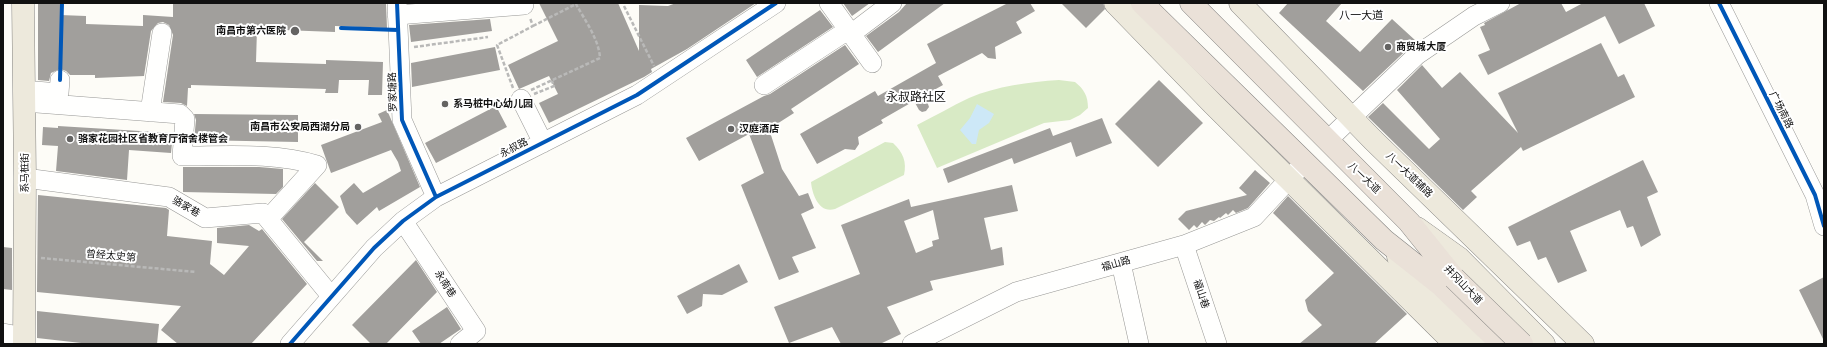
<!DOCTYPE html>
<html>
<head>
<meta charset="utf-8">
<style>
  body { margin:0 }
  #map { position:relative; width:1827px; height:347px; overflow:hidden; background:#fdfcf7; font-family:"IBM Plex Serif",serif }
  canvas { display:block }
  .frame { position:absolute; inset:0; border:4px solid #111; pointer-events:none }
</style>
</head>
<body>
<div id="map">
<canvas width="1827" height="347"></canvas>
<div class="frame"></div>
</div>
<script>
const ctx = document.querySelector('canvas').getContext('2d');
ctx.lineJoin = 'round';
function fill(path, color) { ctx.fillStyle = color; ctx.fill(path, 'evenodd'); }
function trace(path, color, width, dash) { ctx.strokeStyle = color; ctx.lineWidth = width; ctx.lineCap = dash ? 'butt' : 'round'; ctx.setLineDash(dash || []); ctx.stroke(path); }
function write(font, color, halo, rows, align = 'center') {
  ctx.font = font + ' "IBM Plex Serif","Noto Sans SC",serif'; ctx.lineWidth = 4; ctx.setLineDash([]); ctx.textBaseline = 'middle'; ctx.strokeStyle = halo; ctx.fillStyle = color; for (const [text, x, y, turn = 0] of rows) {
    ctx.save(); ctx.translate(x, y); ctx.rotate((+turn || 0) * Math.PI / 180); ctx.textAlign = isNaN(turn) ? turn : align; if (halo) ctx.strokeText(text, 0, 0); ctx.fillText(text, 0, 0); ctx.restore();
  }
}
fill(new Path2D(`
  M1059 80 1075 82C1084 89 1088 96 1088 108L1080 115 1070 120 1044 123 937 168 917 125C935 116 952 106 969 98 997 86 1029 82 1059 80Z
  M885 142 893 143C903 152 907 162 904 175L835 209C819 214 812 194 811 182Z`), '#d8eac5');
fill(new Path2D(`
  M977 104 994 114 989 123 979 130 976 144H972L960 130 970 118Z`), '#cde8f7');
fill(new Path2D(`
  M38 3H60V15L86 16V24L143 26V15L173 17V3H386L387 28 335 26V32L257 29 256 62 326 64V60L383 62 382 95H368L369 80H339L338 93H325L326 89 191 85V88H188L187 106 181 103 163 102 173 35 169 25 163 22 158 23 151 31 144 76 95 78V75H70L66 71 60 69 51 73 49 81 38 80Z
  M539 3H618L639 51V5L668 6 676 3H756L687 49 651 69 652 72 644 77 549 123 539 103 558 94 549 76 519 89 508 65 558 41Z
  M843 3H870L852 16Z
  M907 3H945L878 52 866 36 899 12Z
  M1008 3H1030L1035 11 1016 22 1022 33 995 47 996 59 988 58 982 53 938 76 943 85 925 95 929 107 926 111 922 112 919 110 914 101 881 120 883 123 858 137 859 144 855 150 845 149 817 164 800 134 875 91 878 96 936 63 927 44Z
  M1061 3H1103L1105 9 1086 28Z
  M1288 3H1342L1326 21 1360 52 1392 19 1416 41 1363 91 1279 13Z
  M1521 3H1561L1566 12 1583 3H1644L1655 26 1619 44 1605 16 1488 75 1478 55 1490 50 1480 27 1485 25 1484 23Z
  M820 10 833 27 757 77 746 60Z
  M490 19 492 31 411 42 409 25Z
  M1601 43 1618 77 1624 74 1635 97 1523 151 1521 147 1471 191 1477 197 1463 210 1368 117 1383 103 1429 149 1440 139 1397 90 1422 65 1442 88 1460 72 1518 133 1498 93Z
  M845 45 859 64 791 109 794 113 769 129 782 169 799 196 808 193 814 208 801 214 816 248 792 257 799 272 779 280 741 185 764 173 749 134 699 161 686 138 764 96 770 94Z
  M495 47 500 70 412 87 411 63Z
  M1159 80 1203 123 1158 167 1115 124Z
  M496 106 507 127 436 163 425 143Z
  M387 110 420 187 379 211 377 207 357 225 346 213 340 196 354 183 363 193 401 171 398 162 391 150 331 173 321 145 382 122 378 114Z
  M194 114 298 115V142L194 140 196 120Z
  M1102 118 1112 143 1076 157 1071 142 1014 164 1012 158 948 183 943 169 1050 128 1053 136Z
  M58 126 173 133 171 153 129 150 127 180 56 171 58 146 42 145 43 127 58 128Z
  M1643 160 1658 192 1647 197 1661 235 1641 247 1633 226 1627 228 1620 210 1570 231 1587 271 1558 283 1546 257 1538 260 1530 241 1517 246 1508 227Z
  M183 167H259L283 169V187L276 194 183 192Z
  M1255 170 1270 183 1248 208 1236 213 1233 210 1228 215 1226 213 1220 218 1219 217 1214 221 1210 220 1205 225 1202 222 1197 228 1194 225 1189 230 1178 219 1186 211 1247 195 1239 188Z
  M315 183 339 207 304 242 323 261H317L282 219Z
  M1012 185 1018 211 984 218 991 250 1002 247 1004 265 930 281 933 290 887 307 901 334 880 344H841L832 327 789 343 774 307 860 274 841 225 909 199 911 207ZM933 210 939 239 932 241 933 246 916 253 904 221Z
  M38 195 166 208 169 210 167 236 212 241 210 264 224 275 249 246 217 243V228L249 225 259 231 262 229 307 284 251 344H178L161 330 181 306 37 292Z
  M1288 196 1407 314 1374 344H1299L1322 325 1308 311 1305 300 1334 273 1273 213Z
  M3 247 12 248V290L3 289Z
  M416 260 437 292 386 344H371L352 325Z
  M739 264 748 282 722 295 703 294 702 306 687 314 677 296Z
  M1824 277V341L1799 290Z
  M447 307 461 329 439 344H421L412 331Z
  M37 311 159 324 157 344H90L37 338Z`), '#a19f9c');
const minor = new Path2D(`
  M397 3 402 120 436 197
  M829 3 872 63
  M1719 3 1815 195 1824 226
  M397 15 524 5
  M851 34 892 3
  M764 85 848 30
  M35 91 59 93 60 80
  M521 99 543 143
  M24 102 180 114 185 119 182 156C227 156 274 152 317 165L268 219
  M150 112 162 33
  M1327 141 1417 55 1474 16 1500 3
  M25 178 169 197 205 218 263 213 331 296
  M403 221 476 331 460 344
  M1184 245 1217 344
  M1121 263 1139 344
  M3 333 24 337
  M290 344 374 248 403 221 436 197 637 95 776 3
  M912 344 1016 292 1184 245 1254 217 1305 162`);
const major = new Path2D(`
  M23 3 25 178 24 344
  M1115 3 1213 104 1455 344
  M1240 3 1373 140 1583 344
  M1417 228 1459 258 1544 344
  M1398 257 1431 298 1479 344`);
const highway = new Path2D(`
  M1142 3 1384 240 1442 286 1502 344
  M1191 3 1409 222 1454 278`);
trace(minor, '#979795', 20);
trace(major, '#858482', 23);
trace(highway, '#858482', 23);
trace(new Path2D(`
  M624 6 654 66
  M533 26 576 4
  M414 47 488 37
  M513 88 497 45 533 26 530 18
  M531 90 600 58C599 39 584 19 576 4
  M534 94 554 86 552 81
  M41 258 196 272`), '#b9b9b8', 2.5, [4, 2]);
trace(minor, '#fffffe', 19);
trace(major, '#ede9dc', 22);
trace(highway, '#eae1d8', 22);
const highwayBridge = new Path2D(`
  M1454 278 1522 344`);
trace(highwayBridge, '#858482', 23, []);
trace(highwayBridge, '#eae1d8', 22);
trace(new Path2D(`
  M397 3 402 120 436 197
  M1719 3 1815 195 1824 226
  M341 28 398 30
  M60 80 62 3
  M290 344 374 248 403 221 436 197 637 95 776 3`), '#0057b8', 4);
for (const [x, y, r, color] of [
  [295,31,5,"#646362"],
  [1388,47,4,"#646362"],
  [445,104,4,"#646362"],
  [358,127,4,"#646362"],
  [731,129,4,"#646362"],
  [70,139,4,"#646362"]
]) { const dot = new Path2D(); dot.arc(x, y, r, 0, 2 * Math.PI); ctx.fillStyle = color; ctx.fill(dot); trace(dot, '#fff', 1.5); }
write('bold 10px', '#111', '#fff', [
  ["南昌市第六医院",286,31,"right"],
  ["商贸城大厦",1396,47],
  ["系马桩中心幼儿园",453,104],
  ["南昌市公安局西湖分局",350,127,"right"],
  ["汉庭酒店",739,129],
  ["骆家花园社区省教育厅宿舍楼管会",78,139]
], 'left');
write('10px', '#111', '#fff', [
  ["罗家塘路",393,92,-92],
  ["广场南路",1781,110,63],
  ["永叔路",514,148,-27],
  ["系马桩街",25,173,-90],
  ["八一大道辅路",1409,175,44],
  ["八一大道",1364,178,44],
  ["骆家巷",186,207,30],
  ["曾经太史第",111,256,5],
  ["福山路",1116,264,-16],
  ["永南巷",445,284,57],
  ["井冈山大道",1463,285,46],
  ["福山巷",1201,294,72]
]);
write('11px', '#111', '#fff', [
  ["八一大道",1361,16]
]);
write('12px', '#111', '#fff', [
  ["永叔路社区",916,98]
]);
</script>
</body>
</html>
